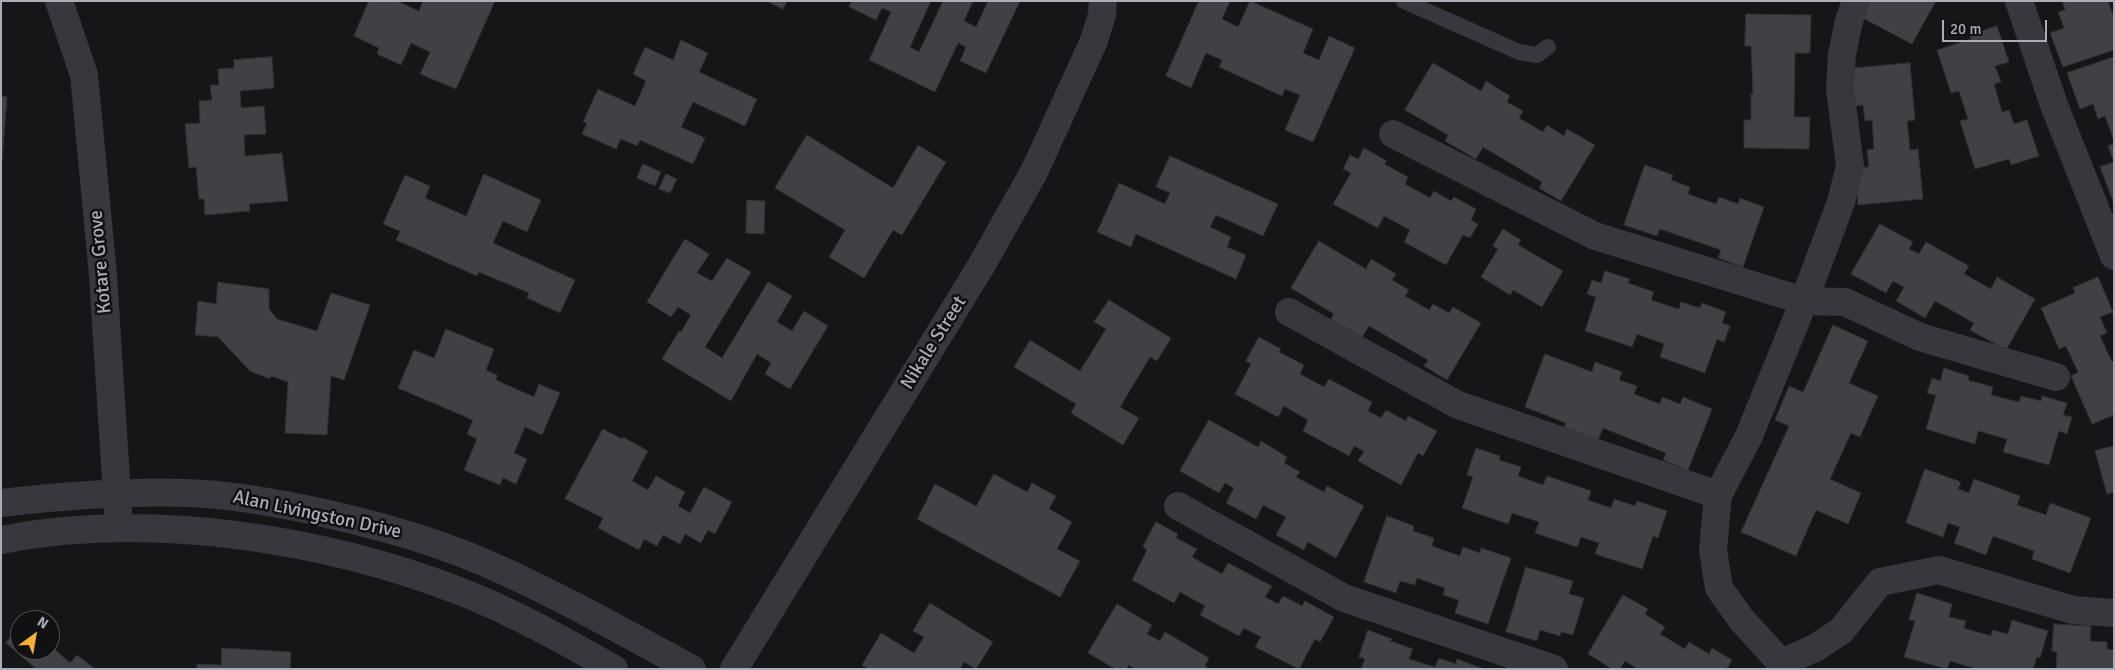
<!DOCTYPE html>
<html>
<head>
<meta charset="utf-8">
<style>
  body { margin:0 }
  #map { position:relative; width:2115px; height:670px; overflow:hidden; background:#161618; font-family:Signika,sans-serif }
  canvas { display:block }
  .frame { position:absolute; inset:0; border:2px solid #a8adb8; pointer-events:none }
  .north { position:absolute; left:10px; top:610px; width:50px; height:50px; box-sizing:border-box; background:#111113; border:1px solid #4d4f55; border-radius:50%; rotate:32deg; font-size:14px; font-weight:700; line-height:20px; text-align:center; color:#a8adb8 }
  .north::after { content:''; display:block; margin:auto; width:18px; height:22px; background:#f2b134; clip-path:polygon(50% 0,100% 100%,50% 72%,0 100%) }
  .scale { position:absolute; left:1942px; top:20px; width:105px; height:22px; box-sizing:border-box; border:2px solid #a8adb8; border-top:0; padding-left:6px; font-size:15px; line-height:18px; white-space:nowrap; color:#a8adb8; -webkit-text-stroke:4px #111113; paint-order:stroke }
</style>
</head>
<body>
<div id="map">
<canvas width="2115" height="670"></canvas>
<div class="frame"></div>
<div class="north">N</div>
<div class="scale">20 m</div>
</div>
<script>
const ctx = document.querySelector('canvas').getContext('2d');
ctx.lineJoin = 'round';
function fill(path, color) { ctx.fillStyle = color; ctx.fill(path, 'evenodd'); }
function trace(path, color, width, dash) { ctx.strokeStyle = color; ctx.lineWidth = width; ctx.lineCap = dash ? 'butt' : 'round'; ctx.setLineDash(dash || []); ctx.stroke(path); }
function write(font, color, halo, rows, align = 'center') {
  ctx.font = font + ' Signika,sans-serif'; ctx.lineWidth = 5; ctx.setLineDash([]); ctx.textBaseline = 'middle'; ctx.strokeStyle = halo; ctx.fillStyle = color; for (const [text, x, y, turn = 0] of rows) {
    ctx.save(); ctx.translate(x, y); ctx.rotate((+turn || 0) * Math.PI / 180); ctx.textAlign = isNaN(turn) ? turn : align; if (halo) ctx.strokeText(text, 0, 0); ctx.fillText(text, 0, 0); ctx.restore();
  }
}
const building = new Path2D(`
  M369 1H397L419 11 423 1H495L456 89 420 74 430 52 411 43 401 65 377 54 379 48 354 36Z
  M767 1H787L783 9Z
  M852 1H931L910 47 919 52 943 1H973L964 21 976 27 988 1H1020L986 73 960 61 966 47 958 43 935 92 869 60 891 12 882 8 876 20 849 7Z
  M1199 1H1230L1222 19 1238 27 1250 1 1313 29 1303 53 1319 60 1329 36 1355 48 1313 142 1285 130 1300 95 1285 89 1282 96 1219 67 1222 60 1206 53 1191 88 1166 76Z
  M1862 1H1936L1912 44 1855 14Z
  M2062 1H2108L2114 18V50L2063 67 2050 33 2064 28 2058 12 2065 10Z
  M1746 14 1811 15 1810 53H1795L1794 117H1810L1809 149 1744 148V120H1751V94H1753L1751 46H1745Z
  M1997 26 2009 62 1995 66 2001 82 1994 84 2002 112 2009 110 2014 124 2027 120 2039 156 2011 165 2009 159 1975 169 1960 121 1968 119 1959 91 1951 93 1937 50 1971 39 1970 35Z
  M681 40 708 53 699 72 757 99 745 126 693 102 681 127 705 138 693 164 640 140 637 146 621 139 616 149 582 134 587 123 583 122 598 89 635 106 646 81 633 74 645 47 673 60Z
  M272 57 274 88 240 91 241 108 264 106 266 134 244 135 245 156 282 153 288 201 249 204 250 211 205 215 204 199H199L196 167 189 168 185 124 200 123 199 101 212 100 210 85H219L218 69 234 68V60Z
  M2114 57V141L2105 116 2098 119 2093 104 2080 109 2067 73Z
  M1433 63 1481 91 1486 81 1510 96 1507 102 1523 111 1519 118 1543 132 1547 125 1564 136 1567 129 1595 145 1561 201 1539 188 1542 182 1483 147 1476 159 1445 141 1448 135 1405 110Z
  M1910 63 1915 120 1907 121 1910 150 1918 149 1923 199 1858 205 1855 168 1869 167 1867 150 1874 149 1872 120 1865 121 1863 105 1849 107 1846 69Z
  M1 96 7 97 2 161H1Z
  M807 135 893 188 918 145 946 162 902 235 893 230 864 278 829 257 845 230 775 188Z
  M2114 144V162L2108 146Z
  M1364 148 1387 161 1384 164 1408 177 1405 184 1430 198 1434 191 1451 201 1454 197 1476 209 1471 220 1478 224 1470 238 1463 235 1446 265 1404 242 1410 230 1384 216 1378 228 1333 204 1351 173 1343 169 1350 155 1358 159Z
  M1170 156 1278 204 1263 236 1216 215 1210 227 1231 237 1227 247 1246 255 1236 279 1136 234 1131 247 1097 232 1119 183 1165 204 1170 193 1156 187Z
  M2114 162V201H2113L2100 167Z
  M643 164 661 172 655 186 637 178Z
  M1645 165 1673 175 1671 180 1690 187 1688 194 1716 204 1719 197 1738 204 1740 198 1764 207 1743 267 1718 258 1721 250 1660 229 1657 236 1624 225Z
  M484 174 541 200 527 232 503 221 493 243 575 280 560 313 527 298 529 293 479 272 477 276 396 240 400 231 383 224 405 175 430 186 425 198 466 216Z
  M666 174 677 179 670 193 659 189Z
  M747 200 765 201 764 234 746 233Z
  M1880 224 1913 242 1909 249 1919 254 1926 242 1969 266 1964 274 1991 289 1997 277 2035 299 2006 350 1970 330 1974 323 1935 301 1925 318 1896 301 1904 287 1893 281 1886 293 1851 274Z
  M1503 229 1521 240 1518 245 1563 271 1542 307 1513 290 1510 295 1481 277 1498 249 1493 246Z
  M685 239 709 254 697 273 712 281 727 258 751 272 705 347 722 358 768 282 792 296 777 322 792 331 804 311 828 326 790 389 765 374 771 363 757 354 731 401 662 359 679 331 681 332 691 315 678 307 671 317 647 302Z
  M1319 241 1366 269 1371 259 1396 274 1392 280 1409 290 1405 296 1429 310 1433 304 1449 313 1453 307 1481 323 1447 380 1424 366 1428 360 1369 326 1362 337 1331 319 1334 314 1291 288Z
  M1605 271 1630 279 1628 283 1654 292 1651 300 1679 309 1681 302 1700 308 1702 303 1726 312 1722 323 1730 326 1724 342 1717 339 1705 373 1660 357 1664 344 1637 334 1632 347 1585 331 1596 297 1587 294 1592 280 1601 283Z
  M2098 277 2113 312 2100 317 2107 333 2100 336 2112 362 2114 361V415L2092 424 2071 376 2078 372 2066 346 2059 349 2041 308 2075 293 2073 288Z
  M218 282 269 289V309L277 319 317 331 331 293 370 305 344 380 331 376 327 435 285 433 288 382 271 376 270 379 250 371 218 337 195 335 198 301 216 304Z
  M1109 300 1171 338 1157 361 1150 357 1120 407 1139 418 1123 445 1071 413 1076 404 1014 367 1030 340 1080 371 1106 329 1094 322Z
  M1833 325 1868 341 1849 383 1878 396 1860 437 1851 433 1830 479 1861 493 1848 524 1816 510 1796 556 1741 532 1789 426 1775 420 1789 386 1803 392Z
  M446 329 494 349 486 370 497 375 496 380 534 397 539 384 560 393 542 435 525 427 514 453 527 459 516 484 503 478 500 485 464 470 477 439 467 434 473 420 398 388 414 350 434 358Z
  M1259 337 1281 349 1279 352 1304 365 1300 374 1324 387 1329 379 1372 402 1368 411 1381 418 1386 410 1406 421 1408 416 1437 431 1423 456 1418 453 1401 485 1358 461 1364 451 1354 446 1349 456 1303 431 1308 420 1284 406 1278 417 1235 394 1251 364 1246 361Z
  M1545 354 1592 372 1595 362 1622 372 1619 380 1637 386 1634 394 1660 404 1662 397 1680 404 1683 397 1712 409 1688 470 1663 460 1666 453 1603 428 1598 440 1564 427 1566 423 1525 407Z
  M1944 368 1969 376 1968 380 1993 387 1991 395 2019 402 2021 396 2041 401 2042 396 2067 403 2063 415 2072 417 2067 434 2059 431 2049 465 2003 452 2007 439 1978 431 1975 444 1926 429 1936 395 1927 393 1932 378 1940 381Z
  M1209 420 1258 447 1261 441 1287 457 1284 463 1300 472 1296 477 1324 492 1327 486 1364 506 1336 558 1308 542 1304 550 1276 535 1286 517 1263 505 1256 519 1226 503 1234 488 1225 483 1219 493 1180 471Z
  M603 429 622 439 623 437 648 451 632 481 648 490 656 476 685 492 678 506 690 513 704 487 732 502 715 534 708 530 701 543 685 534 680 544 663 535 657 546 644 539 639 550 598 528 603 518 565 499Z
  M2114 446V492L2107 494 2095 451Z
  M1476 448 1500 456 1499 460 1521 467 1518 476 1543 485 1547 476 1591 491 1588 500 1611 508 1614 499 1635 506 1637 501 1667 511 1658 538 1653 536 1642 569 1595 554 1599 543 1581 537 1577 547 1535 533 1539 522 1512 513 1508 524 1462 508 1473 477 1467 475Z
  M1925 469 1961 482 1958 489 1969 493 1974 479 2020 496 2017 505 2046 515 2050 503 2091 518 2070 573 2032 559 2034 551 1993 536 1986 555 1954 543 1960 527 1948 523 1943 537 1906 523Z
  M994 474 1027 492 1032 483 1056 496 1049 509 1072 522 1057 549 1080 561 1060 597 917 519 935 484 976 506Z
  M1387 516 1414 526 1413 531 1434 538 1432 546 1460 556 1463 547 1480 553 1481 548 1511 558 1488 624 1455 613 1459 600 1443 595 1445 588 1417 578 1415 585 1400 581 1396 593 1364 582Z
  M1156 522 1178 534 1176 538 1197 549 1192 557 1222 574 1228 563 1272 586 1265 597 1278 604 1283 596 1302 606 1305 601 1334 617 1320 642 1315 639 1299 669 1255 647 1261 637 1244 628 1239 636 1200 615 1205 606 1180 592 1174 603 1132 580 1147 550 1143 547Z
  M1526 567 1573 581 1569 594 1584 598 1573 635 1561 632 1560 636 1540 630 1537 641 1506 632Z
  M1917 593 1952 604 1949 617 1966 621 1964 628 1991 636 1993 630 2008 634 2012 620 2048 631 2040 658 2037 657 2033 669H1977L1950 661 1947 669 1904 657 1915 621 1909 620Z
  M1623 595 1648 609 1645 614 1665 627 1660 634 1685 649 1689 642 1709 654 1712 648 1732 660 1727 669H1638L1625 661 1620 669H1612L1588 654Z
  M930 603 993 642 976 669 964 662 960 669H869L862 665 881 633 914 653 924 637 913 631Z
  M1117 604 1152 625 1147 634 1160 641 1165 632 1209 658 1205 666 1210 669H1135L1129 665 1126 669H1115L1088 653Z
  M2054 624 2091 626 2090 641 2107 642V649L2114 650V669H2056L2057 652 2052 651Z
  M20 626V650H50V645L70 663 77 655 95 669H32L34 667 6 643Z
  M1368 630 1392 639 1390 641 1413 649 1409 659 1435 667 1439 658 1456 664 1457 659 1484 669H1361L1365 659 1359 657Z
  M222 648 291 652 290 669H197V664L221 665Z`);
fill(building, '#404145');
trace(building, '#303034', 1);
trace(new Path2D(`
  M1404 1 1519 52 1537 55 1548 47`), '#37383d', 16);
trace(new Path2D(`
  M59 1 84 75 103 275 118 511
  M2019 1 2054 105 2114 256
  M1393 134 1595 236 1804 301 1845 302 1920 337 2056 377
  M1289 312 1458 405 1718 495
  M1 503C63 496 124 491 186 493 228 494 269 502 310 510 369 523 427 538 483 562 555 593 623 632 692 669
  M1178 506 1344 598 1554 669
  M1 540C149 511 323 538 462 592 515 613 565 641 614 669
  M1781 663 1815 648 1841 631 1880 582 1939 570 2073 610 2114 613
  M734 669 981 266 1034 172 1093 43 1102 15 1103 1
  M1783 669 1781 663 1741 619 1719 588 1713 550 1718 495 1749 436 1804 301 1841 202 1850 166 1840 89 1842 54 1849 21 1856 1`), '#37383d', 28);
write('19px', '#a8adb8', '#111113', [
  ["Kotare Grove",101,262,-95],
  ["Nikale Street",934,343,-58],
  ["Alan Livingston Drive",317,515,12]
]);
</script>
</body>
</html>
